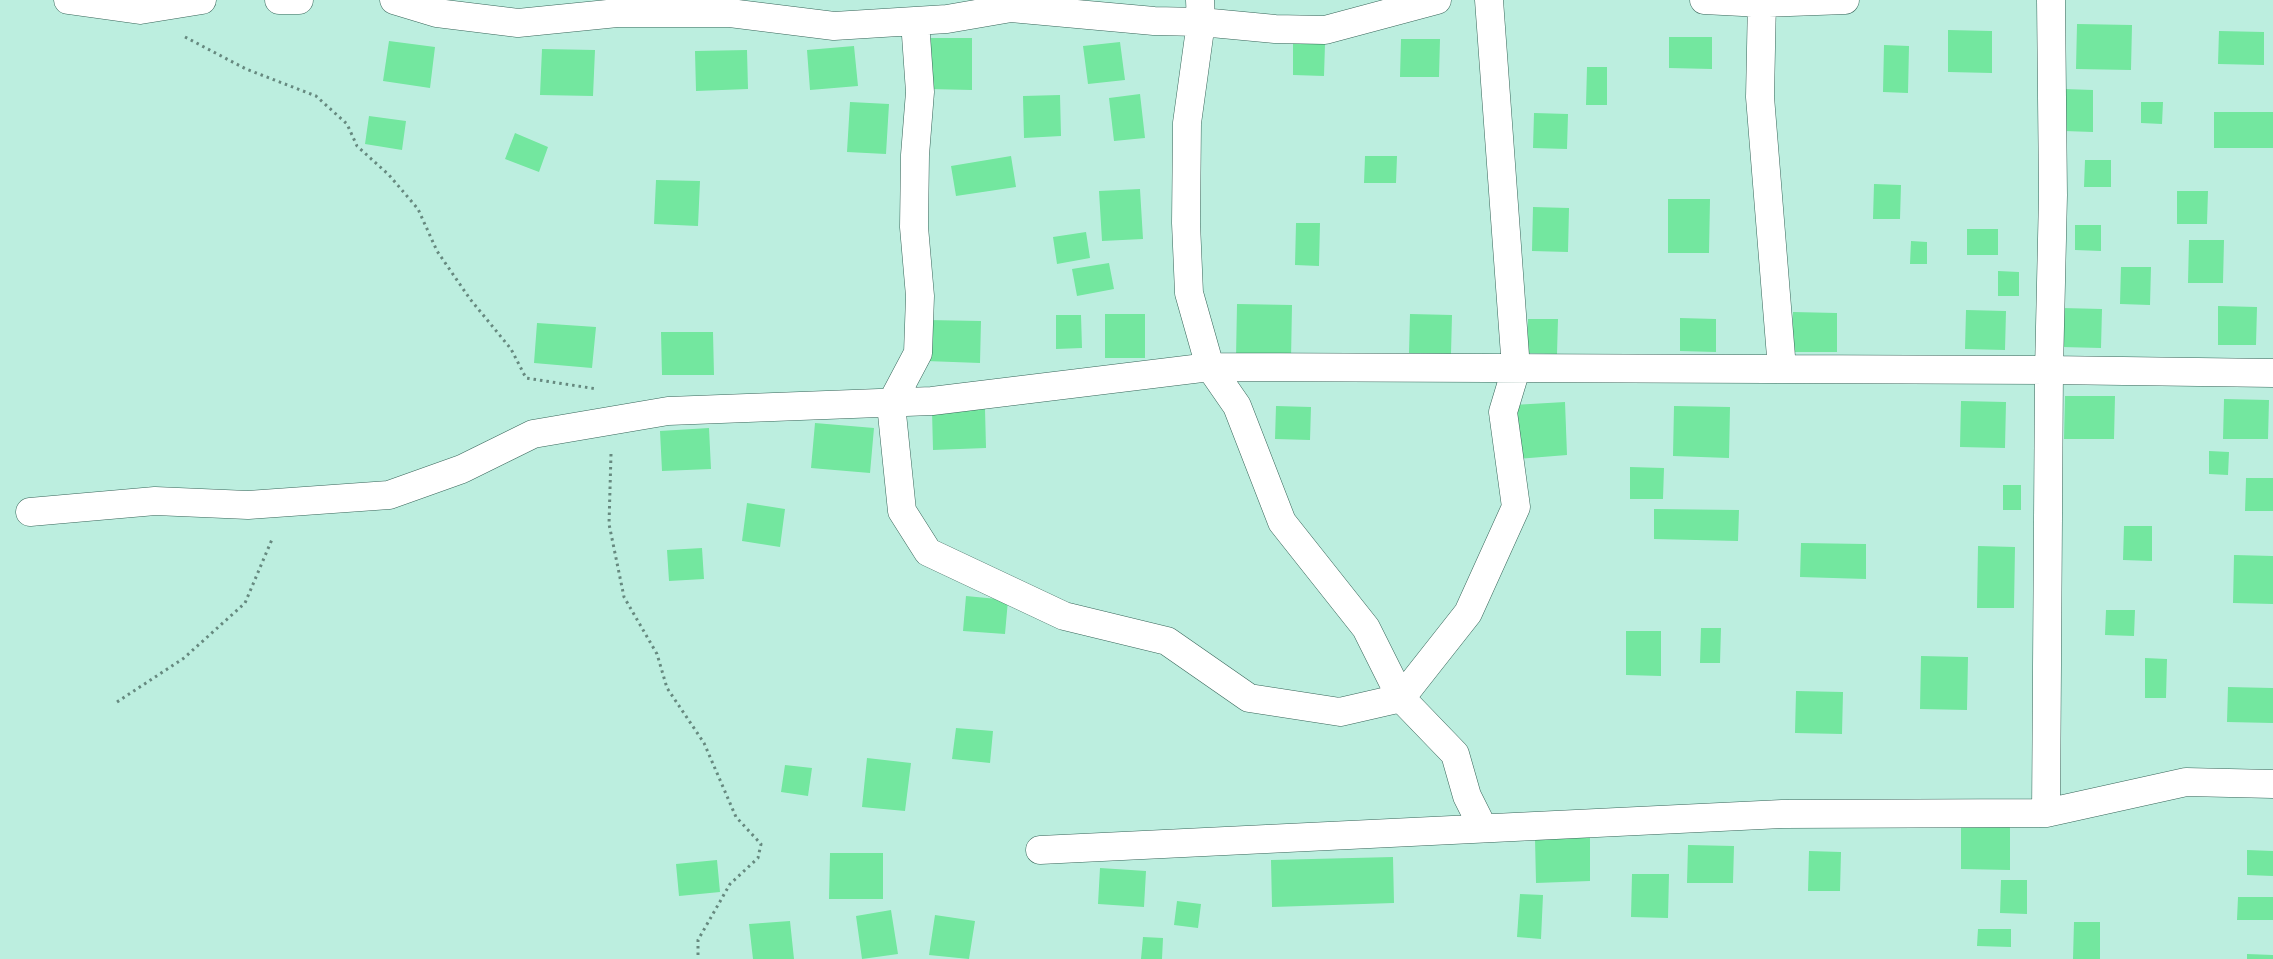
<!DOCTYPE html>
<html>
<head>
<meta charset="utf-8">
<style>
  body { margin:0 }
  canvas { display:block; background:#bceedf }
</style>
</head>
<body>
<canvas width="2273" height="959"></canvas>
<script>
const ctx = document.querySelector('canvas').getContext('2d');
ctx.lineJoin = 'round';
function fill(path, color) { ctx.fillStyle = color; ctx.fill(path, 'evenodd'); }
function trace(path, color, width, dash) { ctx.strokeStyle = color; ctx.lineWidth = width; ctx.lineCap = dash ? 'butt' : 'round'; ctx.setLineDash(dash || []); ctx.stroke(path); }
fill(new Path2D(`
  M2077 24 2132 25 2131 70 2076 69Z
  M1948 30 1992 31V73L1948 72Z
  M2219 31 2264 32V65L2218 64Z
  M1669 37H1712V69L1669 68Z
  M928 38H972V90L928 89Z
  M1401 39H1440L1439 77H1400Z
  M389 41 435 47 430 88 383 81Z
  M1120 42 1125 80 1088 84 1083 46Z
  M1293 43 1325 44 1324 76 1293 75Z
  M1884 45 1909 46 1908 93 1883 92Z
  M854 46 858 86 810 90 807 50Z
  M542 49 595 50 593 96 540 95Z
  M747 50 748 89 696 91 695 51Z
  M1587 67H1607V105H1586Z
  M2064 89 2093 90V132L2064 131Z
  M1140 94 1145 138 1114 141 1109 98Z
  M1060 95 1061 136 1024 138 1023 96Z
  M850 102 889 104 886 154 847 152Z
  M2141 102H2163L2162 124 2141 123Z
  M2214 112H2273V148H2214Z
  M1534 113 1568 114 1567 149 1533 148Z
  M369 116 406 121 402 150 365 144Z
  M515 133 548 147 539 172 505 159Z
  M1011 156 1016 187 956 196 951 166Z
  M1365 156H1397L1396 183H1364Z
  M2085 160H2111V187H2084Z
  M656 180 700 181 698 226 654 224Z
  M1874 184 1901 185 1900 219H1873Z
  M1140 189 1143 239 1102 241 1099 191Z
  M2177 191H2208L2207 224H2177Z
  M1668 199H1710L1709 253H1668Z
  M1533 207 1569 208 1568 252 1532 251Z
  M1296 223H1320L1319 266 1295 265Z
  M2075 225H2101V251L2075 250Z
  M1967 229H1998V255H1967Z
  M1086 232 1090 258 1057 264 1053 237Z
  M2189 240H2224L2223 283H2188Z
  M1911 241 1927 242V264H1910Z
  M1109 263 1114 289 1077 296 1072 269Z
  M2121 267H2151L2150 305 2120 304Z
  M1998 271 2019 272V296H1998Z
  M1237 304 1292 305 1291 360 1236 358Z
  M2218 306 2257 307 2256 345H2218Z
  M2062 308 2102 309 2101 348 2062 347Z
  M1966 310 2006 311 2005 350 1965 349Z
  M1793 312 1837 313V352H1792Z
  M1105 314H1145V358H1105Z
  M1410 314 1452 315 1451 354 1409 353Z
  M1056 315H1081L1082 348 1056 349Z
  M1680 318 1716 319V352L1680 351Z
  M1528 319H1558L1557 354 1527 353Z
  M927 320 981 321 980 363 926 361Z
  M537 323 596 327 592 368 534 363Z
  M661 332H713L714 375H662Z
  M2065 396H2115L2114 439H2064Z
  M2224 399 2269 400 2268 439H2223Z
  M1961 401 2006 402 2005 448 1960 447Z
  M1565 402 1567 455 1517 459 1513 405Z
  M1276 406 1311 407 1310 440 1275 439Z
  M1674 406 1730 407 1729 458 1673 456Z
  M985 409 986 448 933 450 932 410Z
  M815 423 874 428 870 473 811 468Z
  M709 428 711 469 662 471 660 431Z
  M2209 451 2229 452 2228 475 2209 474Z
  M1630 467 1664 468 1663 499H1630Z
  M2246 478H2273V511H2245Z
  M2003 485H2021V510H2003Z
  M747 503 785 509 780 547 742 541Z
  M1654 509 1739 510 1738 541 1654 539Z
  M2124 526H2152V561L2123 560Z
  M1801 543 1866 544V579L1800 577Z
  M1978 546 2015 547 2014 608H1977Z
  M702 548 704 579 669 581 667 550Z
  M2234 555 2273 556V604L2233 603Z
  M966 596 1008 600 1005 634 963 631Z
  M2106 610H2135L2134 636 2105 635Z
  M1701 628H1721L1720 663H1700Z
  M1626 631H1661V676L1626 675Z
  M1921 656 1968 657 1967 710 1920 709Z
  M2145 658 2167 659 2166 698H2145Z
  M2228 687 2273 688V723L2227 722Z
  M1796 691 1843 692 1842 734 1795 733Z
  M956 728 993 731 990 763 952 759Z
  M867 758 911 763 905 811 862 807Z
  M785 765 812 768 808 796 781 792Z
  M1961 821H2010V870L1961 869Z
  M1590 836V881L1536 883 1535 838Z
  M1688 845 1734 846 1733 883H1687Z
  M2247 850 2273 851V876L2247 875Z
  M1809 851 1841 852 1840 891H1808Z
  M830 853H883V899H829Z
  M1393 857 1394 903 1272 907 1271 860Z
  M717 860 720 892 679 896 676 864Z
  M1100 868 1146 871 1144 907 1098 904Z
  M1632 874H1669L1668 918 1631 917Z
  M2001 880H2027V914L2000 913Z
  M1520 894 1543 895 1541 939 1517 937Z
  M2238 897H2273V920H2237Z
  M1177 901 1201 904 1198 928 1174 925Z
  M891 910 898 954 862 959 856 916Z
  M935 915 975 921 969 959 929 955Z
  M790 921 794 959H753L749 924Z
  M2074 922H2100V959H2073Z
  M1978 929H2011V947L1977 946Z
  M1143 937 1163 938 1162 959H1141Z
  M2247 954 2273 955V959H2247Z`), '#73e79f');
const minor = new Path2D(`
  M68 0 140 10 202 0
  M279 0H299
  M394 0 437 13 518 23 617 13H730L834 26 947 19 1011 8 1154 21 1201 22 1275 29 1325 30 1437 0
  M1200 0 1201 22 1187 123 1186 223 1189 293 1210 367 1237 406 1282 522 1366 628 1401 698 1455 754 1467 796 1483 828
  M1704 0 1762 3 1845 0
  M1762 0 1760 97 1782 369
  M915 21 920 92 915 155 914 227 920 296 918 353 891 404 902 511 928 552 1064 616 1167 641 1249 698 1340 712 1401 698 1468 613 1516 507 1503 412 1516 369 1489 0
  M30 512 155 501 248 505 389 495 462 469 533 434 668 411 932 401 1210 367 2049 370 2273 373
  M2046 813 2049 370 2053 195 2051 0
  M1040 850 1782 814 2046 813 2186 782 2273 784`);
trace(minor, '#376559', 29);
trace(new Path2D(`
  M185 37 246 69 316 96 347 124 357 146 389 175 418 209 437 251 470 299 511 349 526 378 597 389
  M611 454 609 524 624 597 657 654 667 688 704 743 736 817 761 844 758 858 730 884 698 940V959
  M117 702 184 658 245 603 273 537`), '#66897f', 3, [2.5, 4]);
trace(minor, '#fff', 28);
</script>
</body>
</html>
